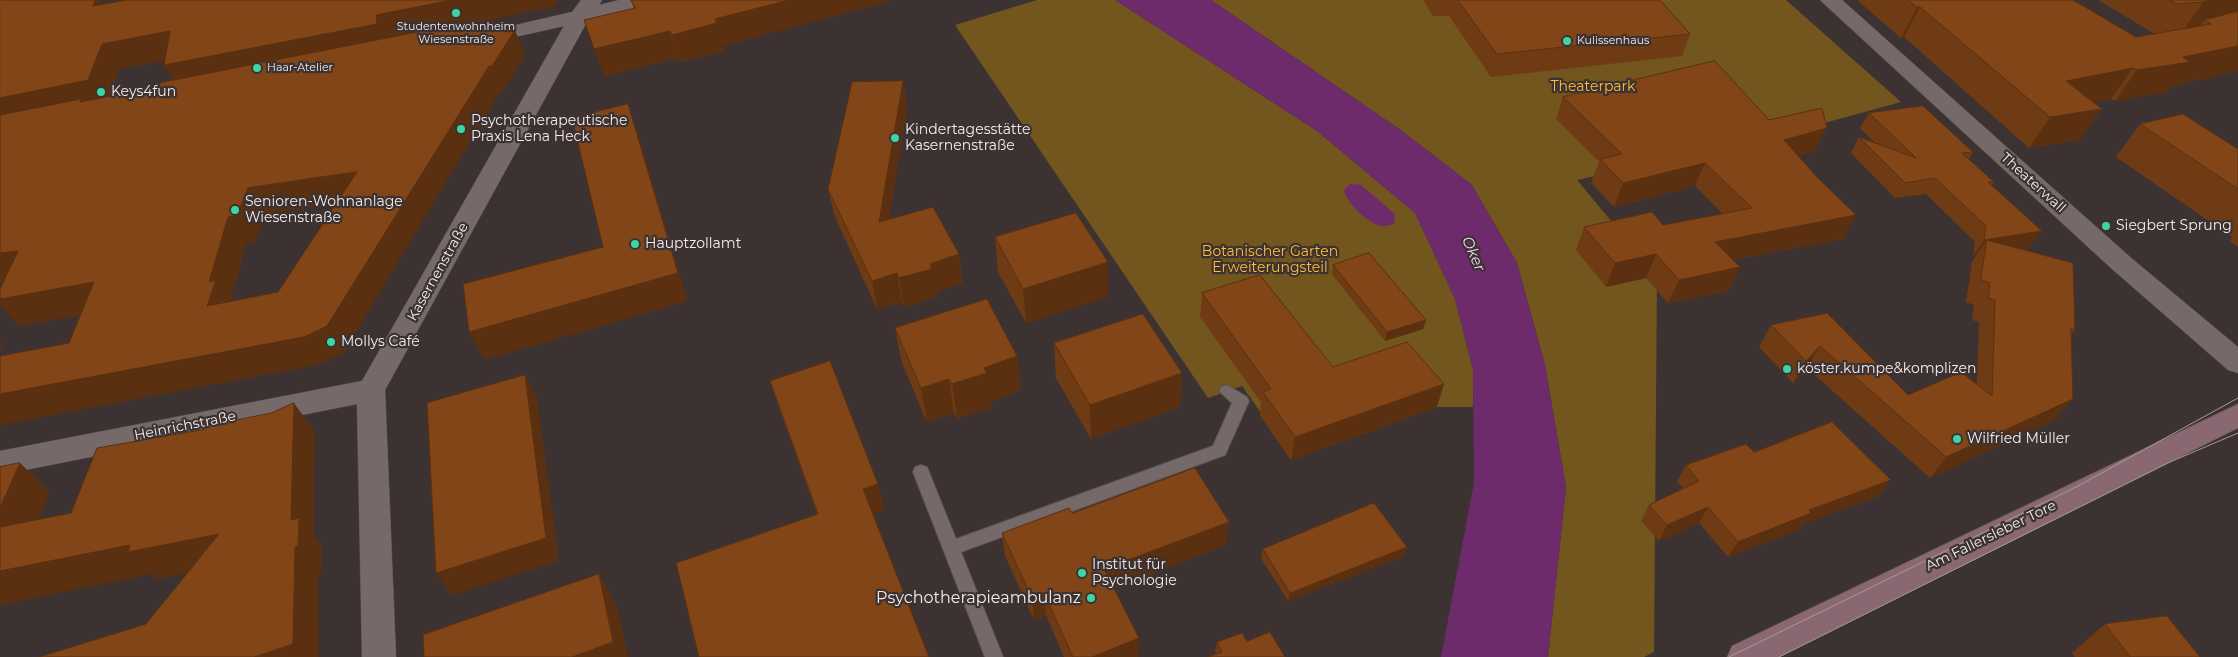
<!DOCTYPE html>
<html>
<head>
<meta charset="utf-8">
<style>
  body { margin:0 }
  canvas { display:block; background:#3c3231 }
</style>
</head>
<body>
<canvas width="2238" height="657"></canvas>
<script>
const ctx = document.querySelector('canvas').getContext('2d');
ctx.lineJoin = 'round';
function fill(path, color) { ctx.fillStyle = color; ctx.fill(path, 'evenodd'); }
function trace(path, color, width, dash) { ctx.strokeStyle = color; ctx.lineWidth = width; ctx.lineCap = dash ? 'butt' : 'round'; ctx.setLineDash(dash || []); ctx.stroke(path); }
function write(font, color, halo, rows, align = 'center') {
  ctx.font = font + ' Montserrat,sans-serif'; ctx.lineWidth = 4.5; ctx.setLineDash([]); ctx.textBaseline = 'middle'; ctx.strokeStyle = halo; ctx.fillStyle = color; for (const [text, x, y, turn = 0] of rows) {
    ctx.save(); ctx.translate(x, y); ctx.rotate((+turn || 0) * Math.PI / 180); ctx.textAlign = isNaN(turn) ? turn : align; if (halo) ctx.strokeText(text, 0, 0); ctx.fillText(text, 0, 0); ctx.restore();
  }
}
fill(new Path2D(`
  M1037 0H1115L1317 131 1415 213 1455 299 1473 370V407H1437L1291 460 1260 415 1262 414 1242 386 1208 398 955 25Z
  M1211 0H1786L1901 102 1784 134 1577 180 1657 276 1654 652 1644 657H1548L1566 487 1545 365 1517 263 1472 185 1402 131Z`), '#72561d');
fill(new Path2D(`
  M1115 0H1211L1402 131 1472 185 1517 263 1545 365 1566 487 1548 657H1441L1474 483 1473 370 1455 299 1415 213 1317 131Z
  M1350 184 1361 185 1395 214 1394 224C1391 225 1386 226 1383 226 1369 226 1346 202 1344 190Z`), '#6d2b6b');
const lane = new Path2D(`
  M1227 385 1247 397 1249 401 1225 455 961 552 1003 657H985L913 472 915 467 921 465 927 467 956 539 1213 446 1232 403 1219 391 1221 387Z`);
const street = new Path2D(`
  M581 0H602L599 5 619 0H653L650 4 588 20 385 390 396 657H362L357 404 0 475V451L362 381 564 26 479 45 472 43 468 39 472 35 572 12Z
  M1820 0H1842L2130 257 2238 347V373L2228 370 2112 269Z`);
const secondary = new Path2D(`
  M2238 404V428L1779 657H1727L1732 646Z`);
trace(lane, '#595150', 2);
trace(street, '#595150', 1);
trace(secondary, '#595150', 1);
fill(lane, '#756a69');
fill(street, '#756a69');
fill(secondary, '#8a6871');
trace(new Path2D(`
  M1729 657 2078 486 2238 398
  M1779 657 2170 462 2238 433`), '#a49c9b', 1);
fill(new Path2D(`
  M631 0 723 46 724 51 681 62 679 58 604 76 634 9Z
  M1423 0H1660L1690 34 1682 56 1491 77 1449 16H1433Z
  M1857 0H2073L2136 37 2155 34 2098 0H2238V71L2172 86 2167 92 2115 101 2111 99 2093 102 2080 140 2029 148 1904 37 1901 38Z
  M903 81 907 108 889 219 959 254 963 283 936 292 937 297 904 307 902 302 877 309 835 217 828 189Z
  M1563 97 1769 120 1815 151 1798 156 1843 239 1732 260 1740 267 1728 291 1668 303 1646 278 1606 287 1576 250 1584 227 1663 225 1723 214 1695 186 1614 207 1591 183 1599 162 1556 119Z
  M1869 113 1973 152 1969 159 1994 182 1991 186 2042 231 2030 247 2020 249 2075 330 2071 334 2054 420 1930 478 1807 368 1793 383 1759 347 1771 325 1827 313 1908 395 1977 384 1979 322 1972 320 1974 305 1966 302 1972 262 1976 256H1973L1975 242 1926 194 1895 198 1851 153 1859 137 1875 143 1860 128Z
  M2140 124 2238 149V247L2230 241 2232 237 2116 157Z
  M995 237 1108 297 1026 323 998 272Z
  M1333 265 1423 329 1385 341 1332 274Z
  M1202 293 1333 367 1437 407 1291 460 1260 415 1261 402 1200 317Z
  M895 328 1017 356 1021 390 990 402 991 408 957 419 954 413 927 422 902 363Z
  M1054 343 1180 407 1091 439 1056 378Z
  M770 381 885 510 873 514H817L779 408Z
  M1754 452 1879 496 1803 524 1800 529 1728 557 1699 523 1659 541 1641 521 1649 505 1683 488 1677 481 1686 465Z
  M1072 513 1226 545 1113 588 1139 638 1138 657H1064L1046 615 1034 620 1005 556 1002 533Z
  M1407 547 1404 556 1288 601 1261 558 1263 549Z
  M2105 624 2200 657H2075L2072 653Z
  M1247 641 1215 654 1217 642Z`), '#6f3b14');
fill(new Path2D(`
  M78 0H101V3L113 21Z
  M452 0H558L554 7 388 40 181 91 164 65 376 15Z
  M789 0H895L723 46 724 51 681 62 672 35 715 19Z
  M2212 0H2238V19L2211 24 2204 20 2198 28 2182 32 2203 2Z
  M1917 7H1920L1904 37 1901 38Z
  M515 30 525 55 503 91 500 92 344 352 322 364 0 425V394L304 337 489 66Z
  M170 31 186 57 119 69 107 106 0 128V98L102 44Z
  M670 31 679 58 604 76 594 49Z
  M2238 46V71L2172 86 2167 92 2115 101 2137 70 2183 57Z
  M2133 68 2111 99 2045 112 2066 81Z
  M903 81 907 108 884 251 879 222Z
  M628 104 637 132 688 301 485 360 469 332 678 273Z
  M2102 109 2080 140 2029 148 2050 117Z
  M1827 128 1815 151 1773 164 1784 140Z
  M1705 163 1695 186 1614 207 1623 183Z
  M357 172 372 198 265 214 255 242 246 243 231 300 235 307 207 306 209 282 228 217 248 188Z
  M1856 215 1843 239 1704 265 1715 242Z
  M2042 231 2030 247 1985 254 1987 240 1976 256H1973L1984 240Z
  M18 251 41 277 0 283V253Z
  M959 254 963 283 936 292 937 297 904 307 899 278 930 264Z
  M1656 254 1646 278 1606 287 1615 263Z
  M1108 262V297L1026 323 1023 289Z
  M1740 267 1728 291 1668 303 1679 280Z
  M897 273 902 302 877 309 872 281Z
  M94 282 116 309 19 326 0 305V299Z
  M1426 320 1423 329 1385 341 1387 332Z
  M0 342 3 345 0 351Z
  M1820 346 1807 368 1793 383 1806 361Z
  M1017 356 1021 390 990 402 991 408 957 419 952 384 984 368Z
  M1182 373 1180 407 1091 439 1090 405Z
  M525 375 537 398 559 561 452 595 436 573Z
  M949 379 954 413 927 422 921 388Z
  M1444 384 1437 407 1291 460 1295 437Z
  M2073 399 2054 420 1930 478 1946 457Z
  M294 403 315 432 314 535 322 546 321 573 318 574 319 657H254L291 520Z
  M20 463 50 492 23 557 0 537V508Z
  M1891 480 1879 496 1803 524 1800 529 1728 557 1738 542 1809 510Z
  M878 484 885 510 870 516 863 489Z
  M1708 507 1699 523 1659 541 1667 525Z
  M1229 522 1226 545 1104 591V569Z
  M219 534 245 562 157 579 151 574 0 605V571L130 545Z
  M1407 547 1404 556 1288 601 1290 593Z
  M599 574 617 606 628 657H572Z
  M1044 593 1046 615 1034 620 1032 598Z
  M1139 638 1138 657H1092Z`), '#5a3010');
const building = new Path2D(`
  M0 0H95L93 6 127 0H452L376 15 377 24 164 65 170 31 102 44 88 80 0 98Z
  M631 0H789L715 19 717 23 672 35 670 31 594 49 584 20 635 8Z
  M1458 0H1660L1690 34 1497 54Z
  M1908 0H2073L2136 37 2211 24 2204 20 2238 11V46L2183 57 2190 62 2137 70 2133 68 2066 81 2102 109 2050 117 1920 7H1917Z
  M2170 0H2212L2203 2 2177 4Z
  M433 29 515 30 492 66H489L327 326 304 337 0 394V356L69 343 94 282 0 299V289L18 251 0 253V115L81 99 80 102 160 87V83ZM357 172 278 292 207 306 216 280 209 282 228 217 237 215 248 188Z
  M1715 61 1769 120 1822 108 1827 128 1784 140 1817 177 1856 215 1715 242 1740 267 1679 280 1656 254 1615 263 1584 227 1652 212 1663 225 1752 208 1705 163 1623 183 1600 159 1622 154 1563 97Z
  M903 81 879 222 933 207 959 254 930 264 932 269 899 278 897 273 872 281 828 189 852 82Z
  M628 104 678 273 469 332 463 284 603 247 572 118Z
  M1923 106 1973 152 1962 153 1994 182H1988L2042 231 1984 240 1986 226 1935 178 1905 183 1859 137 1916 158 1869 113Z
  M2183 114 2238 149V189L2140 124Z
  M1076 213 1108 262 1023 289 995 237Z
  M1987 240 2073 263 2075 330 2071 328 2073 399 1946 457 1820 346 1806 361 1771 325 1827 313 1908 395 1961 372 1992 396 1995 300 1988 298 1990 283 1981 280Z
  M1369 253 1426 320 1387 332 1333 265Z
  M1260 275 1333 367 1407 342 1444 384 1295 437 1263 392 1271 389 1202 293Z
  M987 299 1017 356 984 368 987 373 952 384 949 379 921 388 895 328Z
  M1143 314 1182 373 1090 405 1054 343Z
  M830 361 878 484 863 489 929 657H699L676 563 818 514 770 381Z
  M525 375 546 538 436 573 427 403Z
  M294 403 291 520 299 518 298 546 295 547 293 644 254 657H39L146 624 219 534 128 552 130 545 0 571V527L71 513 97 448 206 429 207 426 271 413Z
  M1832 422 1891 480 1809 510 1811 513 1738 542 1708 507 1667 525 1649 505 1699 481 1686 465 1746 444 1754 452Z
  M20 463 0 508V467Z
  M1195 468 1229 522 1104 569 1139 638 1092 657H1073L1044 593 1032 598 1002 533 1069 508 1072 513Z
  M1374 503 1407 547 1290 593 1263 549Z
  M599 574 613 642 572 657H424L423 635Z
  M2167 616 2200 657H2130L2105 624Z
  M1270 632 1285 657H1208L1222 652 1217 642 1242 633 1247 641Z`);
fill(building, '#814517');
trace(building, '#5a3010', 1);
for (const [x, y, r, color] of [
  [456,13,5,"#3fd4a2"],
  [1567,41,5,"#3fd4a2"],
  [257,68,5,"#3fd4a2"],
  [101,92,5,"#3fd4a2"],
  [461,129,5,"#3fd4a2"],
  [895,138,5,"#3fd4a2"],
  [235,210,5,"#3fd4a2"],
  [2106,226,5,"#3fd4a2"],
  [635,244,5,"#3fd4a2"],
  [331,342,5,"#3fd4a2"],
  [1787,369,5,"#3fd4a2"],
  [1957,439,5,"#3fd4a2"],
  [1082,573,5,"#3fd4a2"],
  [1091,598,5,"#3fd4a2"]
]) { const dot = new Path2D(); dot.arc(x, y, r, 0, 2 * Math.PI); ctx.fillStyle = color; ctx.fill(dot); trace(dot, '#3c3231', 2); }
write('11px', '#f3eceb', '#3c3231', [
  ["Studentenwohnheim",456,27,"center"],
  ["Wiesenstraße",456,40,"center"],
  ["Kulissenhaus",1577,41],
  ["Haar-Atelier",267,68]
], 'left');
write('14px', '#fdbe3a', '#3c3231', [
  ["Theaterpark",1593,87],
  ["Botanischer Garten",1270,252],
  ["Erweiterungsteil",1270,268]
]);
write('14px', '#f3eceb', '#3c3231', [
  ["Keys4fun",111,92],
  ["Psychotherapeutische",471,121],
  ["Praxis Lena Heck",471,137],
  ["Kindertagesstätte",905,130],
  ["Kasernenstraße",905,146],
  ["Senioren-Wohnanlage",245,202],
  ["Wiesenstraße",245,218],
  ["Siegbert Sprung",2116,226],
  ["Hauptzollamt",645,244],
  ["Mollys Café",341,342],
  ["köster.kumpe&komplizen",1797,369],
  ["Wilfried Müller",1967,439],
  ["Institut für",1092,565],
  ["Psychologie",1092,581]
], 'left');
write('14px', '#f3eceb', '#3c3231', [
  ["Theaterwall",2033,183,42],
  ["Kasernenstraße",438,272,-61],
  ["Heinrichstraße",185,426,-11],
  ["Am Fallersleber Tore",1991,536,-26]
]);
write('italic 15px', '#f7d1f4', '#3c3231', [
  ["Oker",1473,254,67]
]);
write('16px', '#f3eceb', '#3c3231', [
  ["Psychotherapieambulanz",1081,598]
], 'right');
</script>
</body>
</html>
